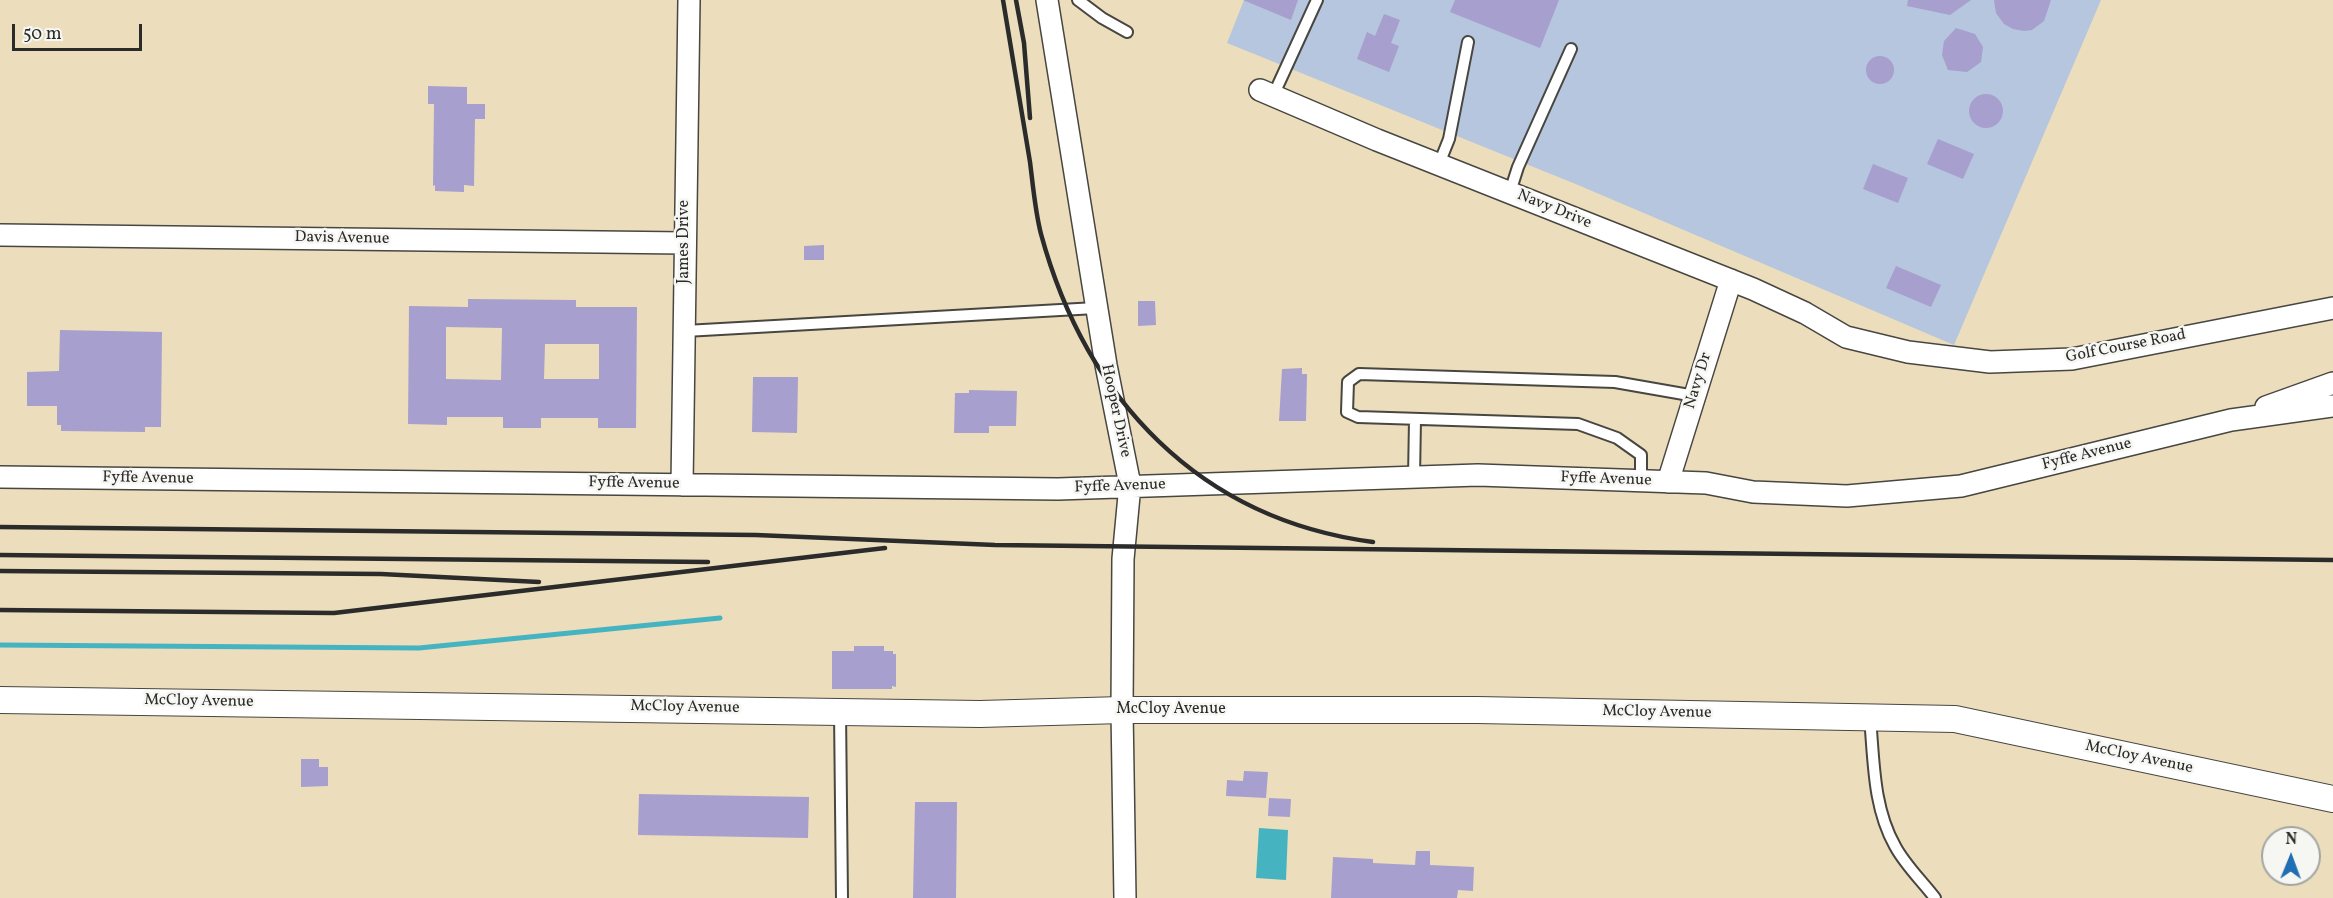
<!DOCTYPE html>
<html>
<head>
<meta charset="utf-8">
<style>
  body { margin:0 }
  #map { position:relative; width:2333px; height:898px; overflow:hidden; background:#ecdebc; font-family:Vollkorn,serif }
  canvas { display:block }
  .north { position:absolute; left:2261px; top:826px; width:60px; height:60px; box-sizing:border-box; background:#f6f6f2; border:2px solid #a5a5a2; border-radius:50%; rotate:1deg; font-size:16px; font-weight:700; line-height:24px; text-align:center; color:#2b2b2b }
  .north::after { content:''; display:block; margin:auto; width:21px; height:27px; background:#1f6fb2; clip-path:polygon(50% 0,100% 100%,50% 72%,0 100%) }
  .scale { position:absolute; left:12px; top:24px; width:130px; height:27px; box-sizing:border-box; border:3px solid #2b2b2b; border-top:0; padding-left:8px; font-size:18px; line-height:21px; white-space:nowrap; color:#2b2b2b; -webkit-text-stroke:4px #f6f6f2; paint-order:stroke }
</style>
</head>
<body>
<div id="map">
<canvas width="2333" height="898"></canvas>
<div class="north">N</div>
<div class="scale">50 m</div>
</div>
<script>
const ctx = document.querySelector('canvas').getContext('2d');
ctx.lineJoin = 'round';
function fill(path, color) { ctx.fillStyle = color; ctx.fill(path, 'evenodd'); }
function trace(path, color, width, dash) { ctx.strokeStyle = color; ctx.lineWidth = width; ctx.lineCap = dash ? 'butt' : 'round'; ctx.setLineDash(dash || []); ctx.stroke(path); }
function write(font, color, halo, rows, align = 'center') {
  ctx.font = font + ' Vollkorn,serif'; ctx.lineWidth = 5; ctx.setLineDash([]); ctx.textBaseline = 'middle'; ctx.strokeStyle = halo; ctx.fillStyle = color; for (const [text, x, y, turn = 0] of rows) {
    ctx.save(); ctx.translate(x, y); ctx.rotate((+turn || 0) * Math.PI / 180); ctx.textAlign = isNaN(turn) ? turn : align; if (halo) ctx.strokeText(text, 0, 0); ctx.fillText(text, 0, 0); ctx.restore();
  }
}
fill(new Path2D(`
  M1244 0H2101L1954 345 1578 185 1227 43Z`), '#b5c6de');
fill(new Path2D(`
  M1259 828 1288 830 1286 880 1256 878Z`), '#46b3c1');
trace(new Path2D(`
  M0 645 419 648 720 618`), '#46b3c1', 5);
fill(new Path2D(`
  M1243 0H1298L1291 20Z
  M1455 0H1559L1540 48 1450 12Z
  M1908 0H1971L1950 15 1907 6Z
  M1994 0H2051L2044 21 2032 30 2024 31 2013 29 2004 24 1996 13Z
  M1384 14 1400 20 1391 43 1399 46 1389 72 1357 59 1367 32 1375 36Z
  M1956 28 1975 34 1983 47 1981 62 1967 72 1948 70 1942 55 1944 41Z
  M1866 70a14 14 0 1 1 28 0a14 14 0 1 1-28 0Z
  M428 86 467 87V104H485V119H475L474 186 464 185V192L435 191V185L433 186 434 104H428Z
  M1969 111a17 17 0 1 1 34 0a17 17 0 1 1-34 0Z
  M1938 139 1974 154 1963 179 1927 164Z
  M1873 164 1908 178 1898 203 1863 189Z
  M824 245V260H804V246Z
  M1896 266 1941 285 1931 307 1886 288Z
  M468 299 576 300V307H637L636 428H598V418H541V428H503V417H447V425L408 424 409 306 468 307ZM446 327 502 328 501 380 446 379ZM545 344H599V379H544Z
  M1138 301H1155L1156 325 1138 326Z
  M60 330 162 332 161 427H145V432L61 431V425H57V406H27V372L59 371Z
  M1302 368V374H1307L1306 421H1279L1282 369Z
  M753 377H798L797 433 752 432Z
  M969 390 1017 391 1016 426H989V433H954L955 393H969Z
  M854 646H884V651H893V654H896V687L892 686V689H832V651H854Z
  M301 759H319V767H328V786L301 787Z
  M1244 771 1268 772 1266 798 1226 796 1227 780 1243 781Z
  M639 794 809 797 808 838 638 835Z
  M1269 798 1291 799 1290 817 1268 816Z
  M915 802H957L956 898H913Z
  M1416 851H1430V865L1474 867 1473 891 1458 890 1457 898H1331L1333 857 1373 859V863L1415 865Z`), '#a79fcd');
const service = new Path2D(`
  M1078 0 1102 18 1127 32
  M1273 96 1317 0
  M1439 164 1449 139 1468 42
  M1510 192 1518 167 1571 49
  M685 331 1096 308
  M1414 478 1415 419
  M1641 481V455L1617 438 1578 424 1358 417 1347 412 1348 382 1359 374 1615 382 1695 396
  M840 711 842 898
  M1870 718C1874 761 1873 807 1895 846 1905 865 1922 881 1935 898`);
const minor = new Path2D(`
  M1047 0 1106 365 1130 485 1123 559 1122 710 1125 898
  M1260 90 1377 140 1753 289 1805 313 1846 337 1908 352 1990 362 2072 359 2333 308
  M0 235 685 243
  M2266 407 2333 383
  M0 477 1058 489 1478 475 1706 483 1753 492 1847 496 1961 486 2231 420 2333 406
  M1668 482 1731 280
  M682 485 689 0`);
const tertiary = new Path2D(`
  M0 700 980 714 1122 710H1477L1955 719 2333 799`);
trace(service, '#484641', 14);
trace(minor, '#484641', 24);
trace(tertiary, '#484641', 28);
trace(service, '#fff', 10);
trace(minor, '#fff', 21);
trace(tertiary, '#fff', 26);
trace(new Path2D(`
  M1003 0C1012 54 1021 108 1030 162 1033 185 1035 211 1041 234 1086 399 1199 519 1373 542
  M1016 0 1024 43 1030 118
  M0 527 756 535 995 545 2333 560
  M0 555 708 562
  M0 571 381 574 539 582
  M0 610 334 613 885 548`), '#2b2b2b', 4.5);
write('16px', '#2b2b2b', '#f6f6f2', [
  ["Navy Drive",1554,210,22],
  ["Davis Avenue",342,239,1],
  ["James Drive",685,242,-90],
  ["Golf Course Road",2126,347,-11],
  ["Navy Dr",1699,381,-73],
  ["Hooper Drive",1115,411,78],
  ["Fyffe Avenue",2087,455,-14],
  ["Fyffe Avenue",148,479,1],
  ["Fyffe Avenue",1606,480,2],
  ["Fyffe Avenue",634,484,1],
  ["Fyffe Avenue",1120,487,-2],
  ["McCloy Avenue",199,702,1],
  ["McCloy Avenue",685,708,1],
  ["McCloy Avenue",1171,710],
  ["McCloy Avenue",1657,713,1],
  ["McCloy Avenue",2139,758,12]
]);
</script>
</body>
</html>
